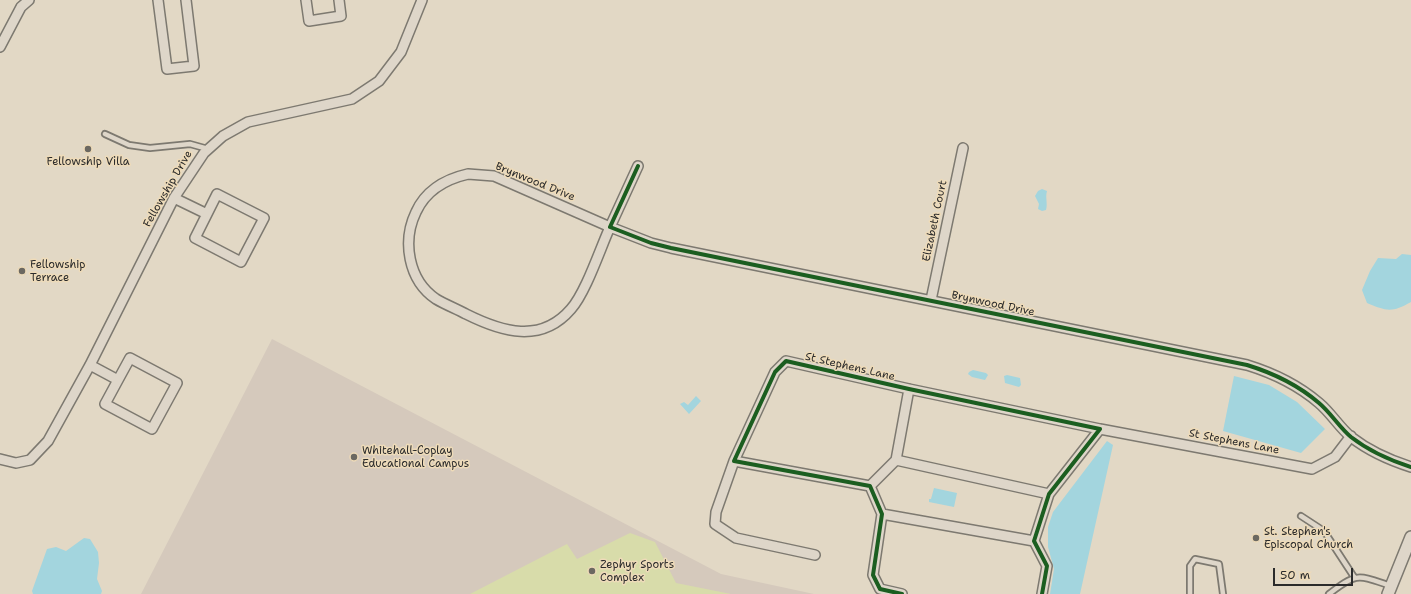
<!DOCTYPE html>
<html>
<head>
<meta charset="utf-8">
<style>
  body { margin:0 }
  #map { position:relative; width:1411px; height:594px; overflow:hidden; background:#e2d8c5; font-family:"Shantell Sans",sans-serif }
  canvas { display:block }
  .scale { position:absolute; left:1273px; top:568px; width:80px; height:18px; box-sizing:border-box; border:2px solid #2b2b2b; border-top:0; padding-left:5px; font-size:12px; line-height:14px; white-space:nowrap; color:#2b2b2b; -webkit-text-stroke:3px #eedbb9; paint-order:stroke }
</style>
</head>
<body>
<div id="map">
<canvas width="1411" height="594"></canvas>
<div class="scale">50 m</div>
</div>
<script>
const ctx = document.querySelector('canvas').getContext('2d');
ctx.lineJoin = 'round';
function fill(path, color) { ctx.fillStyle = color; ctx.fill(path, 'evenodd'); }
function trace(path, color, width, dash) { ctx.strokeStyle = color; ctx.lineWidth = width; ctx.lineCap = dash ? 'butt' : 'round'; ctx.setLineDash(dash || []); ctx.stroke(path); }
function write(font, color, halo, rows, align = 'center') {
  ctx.font = font + ' "Shantell Sans",sans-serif'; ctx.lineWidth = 3; ctx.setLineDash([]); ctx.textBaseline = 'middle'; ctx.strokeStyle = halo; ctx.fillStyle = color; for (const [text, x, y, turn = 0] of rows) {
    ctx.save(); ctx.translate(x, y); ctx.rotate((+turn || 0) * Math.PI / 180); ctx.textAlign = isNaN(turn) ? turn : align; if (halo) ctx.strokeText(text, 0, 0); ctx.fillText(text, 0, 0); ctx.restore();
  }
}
fill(new Path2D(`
  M272 339 721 574 814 594H141Z`), '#d5c9bc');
fill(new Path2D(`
  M630 533 655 542 676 583 731 594H470L567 544 577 559Z`), '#d8dcaa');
fill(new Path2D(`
  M1042 189 1047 191C1045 198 1048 203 1046 210L1042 211 1038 209 1039 204 1035 196 1038 191Z
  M1402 254 1411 255V302C1392 313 1386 311 1367 303L1362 290 1370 271 1378 258 1396 259Z
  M973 370 986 373 988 375 985 380 972 377 968 374 969 372Z
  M1007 375 1020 378 1021 385 1019 387 1005 383 1004 376Z
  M1234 376 1269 385 1297 402 1325 429 1301 453 1223 431Z
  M696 396 701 401 689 414 680 404 684 402 688 405Z
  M1107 441 1113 445 1080 594H1050L1054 569 1048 547V527L1053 512Z
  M934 488 957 493 954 507 929 502V499H931Z
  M84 538 90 539 98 552 99 563 97 579 102 591 101 594H33L32 591 47 549 56 547 66 551Z`), '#a3d5de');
const service = new Path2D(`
  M105 134 129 145 150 148 190 144 208 149
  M1301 516 1324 531 1354 577
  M1190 594V566L1195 559 1219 564 1223 594
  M1329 594C1357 572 1358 575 1391 586`);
const minor = new Path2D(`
  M158 0 167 69 194 66 186 0
  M306 0 309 21 341 16 339 0
  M0 47 21 7 29 0
  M638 166 610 227 651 243 671 248 1247 365C1273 373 1298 385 1319 403 1331 413 1339 427 1351 437 1369 451 1389 460 1411 467
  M468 174 494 176 610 227C600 249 586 292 571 309 541 344 502 332 466 314 457 309 446 305 436 299 408 280 402 241 416 212 426 190 446 179 468 174Z
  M174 198 207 214 195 238 241 262 264 218 217 194 207 214
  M931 300 963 148
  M90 365 118 380 105 404 152 429 177 383 130 358 118 380
  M909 389 896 460 1049 494
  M1100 429 1312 469 1335 457 1351 436
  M0 459 16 463 30 460 48 441 90 365 174 198 204 153 223 136 248 122 352 99 379 81 401 52 422 0
  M734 461 716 512 715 524 736 538 815 555
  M870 486 896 460
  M882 514 1034 541
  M902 594 880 589 873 575 882 514 870 486 734 461 775 372 786 361 909 389 1100 429 1049 494 1034 541 1047 566 1042 594`);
const tertiary = new Path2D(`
  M1388 594 1411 537`);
trace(service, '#7d7970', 8);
trace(minor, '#7d7970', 12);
trace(tertiary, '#7d7970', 14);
trace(service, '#ded6c9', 4.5);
trace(minor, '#ded6c9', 9);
trace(tertiary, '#ded6c9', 11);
trace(new Path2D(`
  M638 166 610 227 651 243 671 248 1247 365C1273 373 1298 385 1319 403 1331 413 1339 427 1351 437 1369 451 1389 460 1411 467
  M902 594 880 589 873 575 882 514 870 486 734 461 775 372 786 361 909 389 1100 429 1049 494 1034 541 1047 566 1042 594`), '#1b5e20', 4);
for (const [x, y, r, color] of [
  [88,149,4,"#6b6861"],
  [22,271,4,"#6b6861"],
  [354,457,4,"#6b6861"],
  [1256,538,4,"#6b6861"],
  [592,571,4,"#6b6861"]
]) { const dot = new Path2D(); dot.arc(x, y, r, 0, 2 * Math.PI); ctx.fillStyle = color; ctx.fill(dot); trace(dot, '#eedbb9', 1.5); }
write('11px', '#2b2b2b', '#eedbb9', [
  ["Fellowship Villa",88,162,"center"],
  ["Fellowship",30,265],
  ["Terrace",30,278],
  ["Whitehall-Coplay",362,451],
  ["Educational Campus",362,464],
  ["St. Stephen's",1264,532],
  ["Episcopal Church",1264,545],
  ["Zephyr Sports",600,565],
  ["Complex",600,578]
], 'left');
write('11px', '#2b2b2b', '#eedbb9', [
  ["Brynwood Drive",535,182,22],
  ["Fellowship Drive",168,189,-60],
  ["Elizabeth Court",935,221,-78],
  ["Brynwood Drive",993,304,12],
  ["St Stephens Lane",850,367,13],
  ["St Stephens Lane",1234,442,11]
]);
</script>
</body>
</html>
